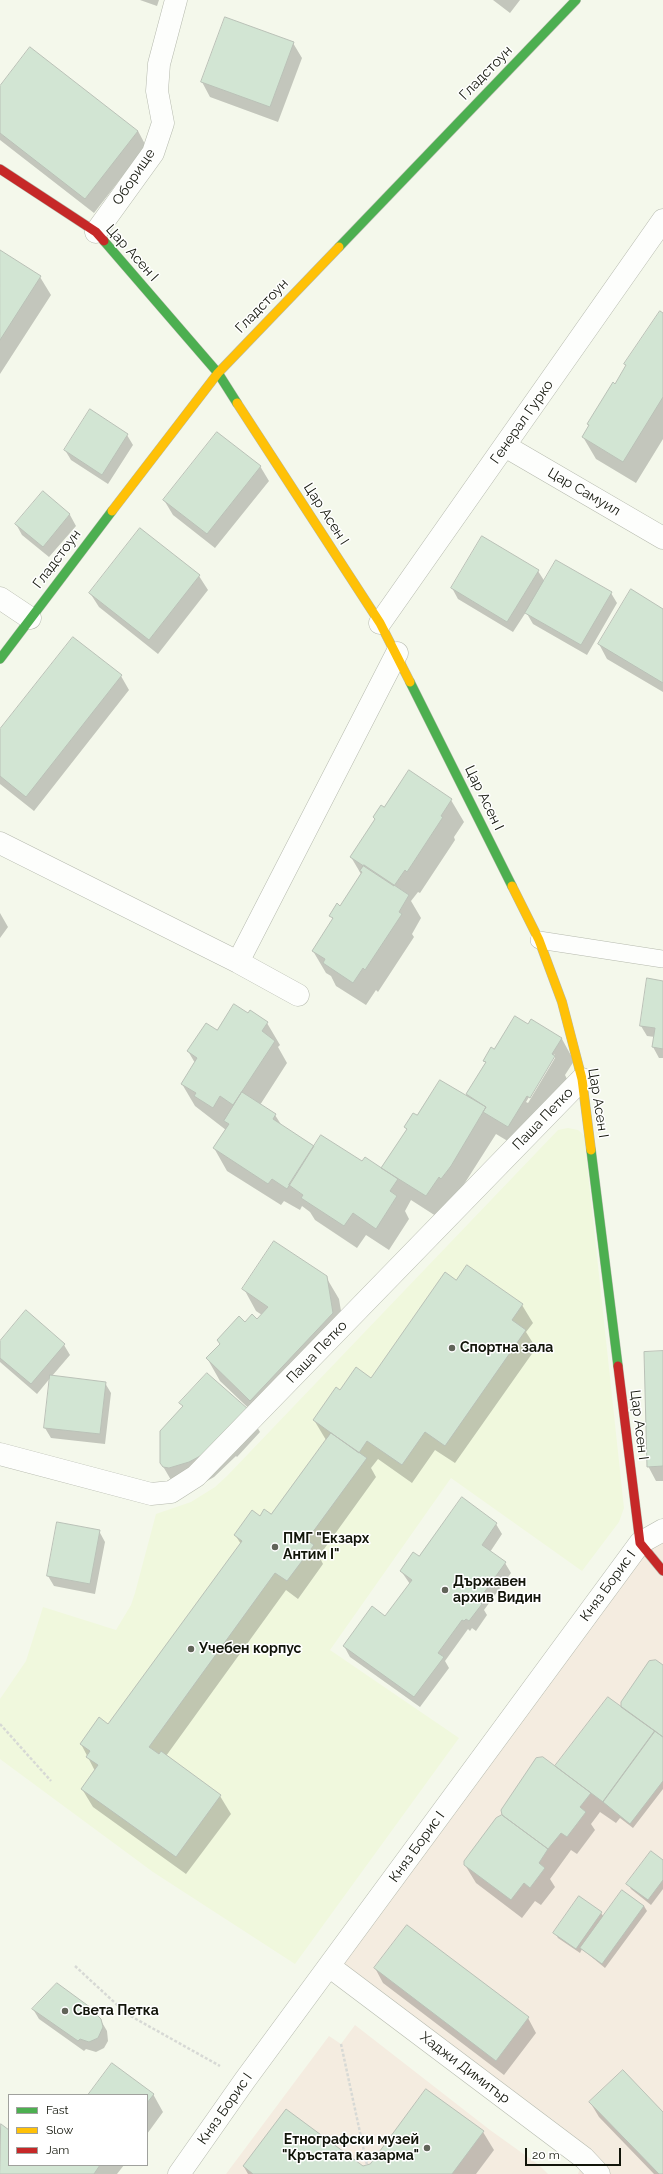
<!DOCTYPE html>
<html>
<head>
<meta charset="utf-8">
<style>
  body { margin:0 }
  #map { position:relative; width:663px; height:2174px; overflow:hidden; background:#f4f8eb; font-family:Raleway,sans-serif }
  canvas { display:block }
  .legend { position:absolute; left:8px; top:2094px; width:140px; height:72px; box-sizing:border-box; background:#fff; border:1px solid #a0a19d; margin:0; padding:5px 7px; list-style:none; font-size:12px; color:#12150a }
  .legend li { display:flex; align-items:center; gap:8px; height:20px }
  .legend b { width:20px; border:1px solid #a0a19d }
  .scale { position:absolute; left:525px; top:2148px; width:96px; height:18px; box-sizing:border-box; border:2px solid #12150a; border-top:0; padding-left:5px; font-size:12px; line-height:14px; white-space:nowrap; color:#12150a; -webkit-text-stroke:3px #fff; paint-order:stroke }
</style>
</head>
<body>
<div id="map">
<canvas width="663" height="2174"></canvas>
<ul class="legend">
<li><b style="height:5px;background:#4caf50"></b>Fast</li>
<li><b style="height:5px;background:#ffc107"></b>Slow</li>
<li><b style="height:5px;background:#c62828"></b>Jam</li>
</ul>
<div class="scale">20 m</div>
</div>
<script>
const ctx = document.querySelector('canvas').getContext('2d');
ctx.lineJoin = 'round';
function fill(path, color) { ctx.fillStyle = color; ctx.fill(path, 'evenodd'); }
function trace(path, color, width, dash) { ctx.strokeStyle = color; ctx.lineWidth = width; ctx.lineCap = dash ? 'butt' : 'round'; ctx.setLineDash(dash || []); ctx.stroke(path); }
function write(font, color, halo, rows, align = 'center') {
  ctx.font = font + ' Raleway,sans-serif'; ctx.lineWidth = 3; ctx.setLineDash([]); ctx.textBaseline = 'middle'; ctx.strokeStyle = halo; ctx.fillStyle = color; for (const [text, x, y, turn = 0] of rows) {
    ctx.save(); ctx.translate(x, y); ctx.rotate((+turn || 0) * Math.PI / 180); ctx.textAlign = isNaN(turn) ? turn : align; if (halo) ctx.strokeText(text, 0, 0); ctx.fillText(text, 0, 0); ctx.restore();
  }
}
fill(new Path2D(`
  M568 1128 578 1130 584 1135 624 1508 619 1522 582 1571 451 1478 330 1650 459 1738 295 1964 153 1872 0 1759V1699L26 1661 43 1607 116 1630 131 1605 135 1593 156 1514 191 1502 215 1487 227 1476 558 1130Z`), '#f0f8dd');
fill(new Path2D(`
  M663 1530V2174H578L584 2158 329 1966Z
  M355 2025 490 2130 539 2165 548 2174H226L329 2036 341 2044Z`), '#f4ece0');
fill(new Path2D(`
  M140 0H159L157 6Z
  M493 0H520L510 13Z
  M293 43 302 58 278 122 210 97 202 82Z
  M0 88 138 131 146 146 94 213 0 140Z
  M0 251 40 277 51 295 0 374Z
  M663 314V439L636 483 596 459 583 437 589 426 588 424Z
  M127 435 133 445 108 484 71 460 65 450Z
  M260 466 269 481 215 548 173 515 164 500Z
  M43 492 70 515 76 526 49 557 22 535 16 524Z
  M538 571 545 582 611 593 617 603 587 655 533 624 526 612 513 632 458 599 452 588Z
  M199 576 208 590 158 654 99 607 90 593Z
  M663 610V692L607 659 599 644Z
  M121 676 129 690 34 811 0 784V731Z
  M409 771 451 800 464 822 454 837 455 840 420 893 418 892 411 901 421 918 412 934 414 937 378 992 376 990 366 1005 336 986 331 976 326 973 313 951 333 920 331 916 340 907 361 874 351 857Z
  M0 913 8 927 0 938Z
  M663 982V1058H659L653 1047 655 1037 647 1036 641 1026Z
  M248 1015 267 1023 280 1045 278 1047 287 1063 260 1105 275 1115 282 1126 315 1147 381 1169 407 1130 405 1127 455 1089 466 1096 486 1063 484 1061 494 1050 528 1025 562 1039 574 1061 565 1075 567 1079 521 1149 496 1134 454 1200 439 1218 411 1200 405 1211 409 1219 389 1250 366 1235 357 1248 315 1220 310 1212 302 1206 300 1210 284 1201 281 1205 227 1171 214 1148 226 1130 195 1106 182 1084 195 1063 188 1051 217 1032ZM555 1054V1058L528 1103 526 1102Z
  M326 1277 339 1299 345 1335 263 1422 220 1381 207 1358 245 1324 257 1320 262 1315 256 1311 244 1289Z
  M456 1282 522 1305 533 1323 526 1332 536 1348 455 1463 435 1450 412 1483 378 1459 371 1468 376 1477 319 1556 323 1564 298 1599 286 1590 166 1756 220 1796 231 1814 186 1874 93 1807 82 1789 95 1771 81 1744 109 1726 241 1544 235 1535 260 1517 271 1516 326 1440 314 1420 340 1391 371 1379Z
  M0 1342 64 1345 70 1355 52 1376 105 1383 111 1393 105 1444 51 1438 45 1428 51 1377 37 1394 0 1362Z
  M663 1352V1481H656L648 1466Z
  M181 1404 247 1410 260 1432 237 1457 236 1456 214 1477 202 1484 174 1485 161 1463 183 1407Z
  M496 1524 502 1534 490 1552 505 1563 511 1573 484 1610 487 1615 476 1631 472 1628 470 1631 468 1629 445 1661 449 1668 420 1707 350 1657 344 1646 386 1617 410 1584 401 1571 419 1558Z
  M99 1531 105 1542 95 1594 54 1586 48 1576Z
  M663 1666V1789L633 1828 620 1818 616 1823 600 1812 591 1824 595 1830 577 1854 571 1850 550 1879 555 1887 541 1905 535 1901 522 1918 476 1883 465 1865 503 1815 622 1709Z
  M663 1861V1889L651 1905 631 1889 628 1884Z
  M644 1906 647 1911 605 1968 582 1949 580 1953 558 1938 555 1933 601 1913 604 1917Z
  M375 1968 528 2018 536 2033 504 2075 383 1983Z
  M33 2009 97 2014 107 2031 108 2041 104 2048 96 2052 86 2049 84 2051 39 2019Z
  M153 2094 163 2112 147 2134V2095H89Z
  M590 2102 663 2113V2174H654L599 2117Z
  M1 2125 9 2131V2165H124L117 2174H0Z
  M483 2132 494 2150 476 2174H248L244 2167H363Z`), '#0003');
const building = new Path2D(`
  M225 17 294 42 270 107 201 82Z
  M30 47 138 131 85 199 0 133V86Z
  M0 250 41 276 0 340Z
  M660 311 663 313V397L623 462 582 437 589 425 587 424 613 382 615 384 626 365 624 364Z
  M90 409 128 434 102 475 64 450Z
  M217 432 261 466 207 534 163 500Z
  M43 491 70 514 43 547 15 524Z
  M140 528 200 575 149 640 89 593Z
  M482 536 539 570 507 622 451 588Z
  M556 560 612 592 581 645 525 613Z
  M631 589 663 609V683L598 644Z
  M73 637 122 675 26 797 0 776V729Z
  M409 770 452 799 441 816 443 817 407 872 405 870 394 886 350 857 375 819 373 817 381 805 384 807Z
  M364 865 409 895 399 912 402 914 365 970 363 968 353 983 323 963 325 959 312 951 333 918 329 916 337 903 340 906 362 872 360 871Z
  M647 978 663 981V1049L652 1047 655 1028 640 1026Z
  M234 1004 248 1013 250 1010 268 1022 262 1031 275 1041 233 1105 220 1096 213 1108 194 1096 196 1093 181 1084 197 1058 187 1051 206 1023 217 1030Z
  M515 1016 528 1024 531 1019 562 1038 552 1054 555 1056 530 1098 527 1096 508 1127 483 1112 486 1107 466 1094 486 1062 483 1061 491 1047 494 1049Z
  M440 1080 486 1107 451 1166 441 1179 439 1177 426 1196 381 1168 407 1129 404 1127 413 1113 417 1115Z
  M242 1092 276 1114 273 1119 314 1146 287 1189 272 1179 268 1184 213 1148 229 1124 224 1121Z
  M321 1135 362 1161 365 1157 398 1179 390 1191 397 1196 376 1229 353 1213 344 1226 301 1198 303 1195 289 1185Z
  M274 1241 327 1276 333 1313 250 1401 206 1358 220 1344 217 1340 239 1316 245 1322 252 1314 257 1319 268 1307 242 1289Z
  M467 1265 523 1304 512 1320 526 1330 445 1446 425 1432 402 1465 367 1441 359 1453 313 1420 336 1387 340 1390 356 1367 371 1378 445 1272 456 1280Z
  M26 1310 65 1344 31 1384 0 1358V1341Z
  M663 1351V1466L647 1467 644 1352Z
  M207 1373 248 1409 202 1455 189 1462 169 1468 163 1467 160 1463V1431L183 1406 179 1403Z
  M50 1375 106 1382 100 1434 44 1428Z
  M331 1433 367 1458 307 1540 314 1545 287 1581 275 1573 149 1747 159 1754 161 1751 221 1795 176 1857 81 1789 98 1765 86 1757 90 1751 80 1744 99 1717 108 1724 242 1541 234 1535 252 1510 260 1516 264 1509 271 1514Z
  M462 1497 497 1523 482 1545 506 1562 478 1601 482 1604 469 1621 466 1619 464 1621 462 1620 438 1653 444 1657 414 1697 343 1646 372 1606 385 1616 412 1580 400 1571 413 1552 419 1556Z
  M57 1522 100 1530 90 1584 47 1576Z
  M656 1660 663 1665V1737L621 1707V1702L649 1661Z
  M608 1697 655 1731 603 1802 555 1766Z
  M655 1731 663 1737V1781L630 1824 603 1802Z
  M543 1757 591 1793 580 1807 586 1812 567 1837 561 1833 548 1849 502 1815 501 1810 536 1758Z
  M502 1815 548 1849 539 1863 545 1868 530 1888 524 1883 511 1900 464 1865V1861L496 1818Z
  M651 1851 663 1860V1880L648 1900 626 1884Z
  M622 1890 644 1906 602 1964 580 1948Z
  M579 1896 602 1912 576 1949 553 1933Z
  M407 1925 529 2017 496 2061 374 1968Z
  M57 1983 98 2013 97 2015 101 2019 103 2027 98 2038 89 2042 80 2039 78 2041 32 2009Z
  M112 2063 154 2094 147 2103V2095H88Z
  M623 2070 663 2112V2174H659L589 2102Z
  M426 2089 484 2131 452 2174H253L243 2166 286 2109 363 2166 370 2164Z
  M1 2124 9 2130V2165H100L94 2174H0Z`);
fill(building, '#d2e5d3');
trace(building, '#bac1b7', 1);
const lane = new Path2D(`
  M539 940 663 959`);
const street = new Path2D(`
  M96 232 153 153 163 123 157 91 159 64 176 0
  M505 446 663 538
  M0 598 30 618
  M380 623 663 220
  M0 843 238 962 298 995
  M238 962 397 653
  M0 1454 151 1494 171 1492 196 1476 582 1079
  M329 1966 584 2158 599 2174
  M179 2174 245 2080 640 1543 663 1530`);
const fast = new Path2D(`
  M104 241 218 373 237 403
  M339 247 576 0
  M0 659 112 511
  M410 682 512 886
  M591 1150 618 1366`);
const slow = new Path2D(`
  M237 403 380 623 410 682
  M112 511 218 373 339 247
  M512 886 539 940 562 1002 582 1079 591 1150`);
const jam = new Path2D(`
  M0 169 96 232 104 241
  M618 1366 640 1543 663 1571`);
trace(lane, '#b5b9ad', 18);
trace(street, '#b5b9ad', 23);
trace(fast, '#b5b9ad', 10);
trace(slow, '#b5b9ad', 10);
trace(jam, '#b5b9ad', 10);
trace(new Path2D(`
  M0 1724 51 1781
  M75 1966 127 2014 220 2066
  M341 2044 367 2165`), '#d7d9d5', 2.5, [3, 2]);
trace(lane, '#fdfefc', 17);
trace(street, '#fdfefc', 22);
trace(fast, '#4caf50', 9);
trace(slow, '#ffc107', 9);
trace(jam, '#c62828', 9);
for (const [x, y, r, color] of [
  [452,1348,4,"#616459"],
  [275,1547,4,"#616459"],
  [445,1590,4,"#616459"],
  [191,1649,4,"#616459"],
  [65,2011,4,"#616459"],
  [427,2148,4,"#616459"]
]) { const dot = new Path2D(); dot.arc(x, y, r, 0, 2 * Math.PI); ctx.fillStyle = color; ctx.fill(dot); trace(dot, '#fff', 1.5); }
write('14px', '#12150a', '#fff', [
  ["Гладстоун",486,73,-46],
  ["Оборище",134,177,-56],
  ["Цар Асен I",132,253,48],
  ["Гладстоун",262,306,-46],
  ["Генерал Гурко",522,422,-55],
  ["Цар Самуил",584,492,30],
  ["Цар Асен I",326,514,57],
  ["Гладстоун",57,559,-53],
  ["Цар Асен I",484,798,64],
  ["Цар Асен I",598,1103,81],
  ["Паша Петко",543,1119,-46],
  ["Паша Петко",317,1352,-46],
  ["Цар Асен I",639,1425,83],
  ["Княз Борис I",608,1586,-54],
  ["Княз Борис I",417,1847,-54],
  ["Хаджи Димитър",465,2068,37],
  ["Княз Борис I",225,2109,-55]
]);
write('bold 14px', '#12150a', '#fff', [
  ["Спортна зала",460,1348],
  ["ПМГ \"Екзарх",283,1539],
  ["Антим I\"",283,1555],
  ["Държавен",453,1582],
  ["архив Видин",453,1598],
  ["Учебен корпус",199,1649],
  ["Света Петка",73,2011],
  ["Етнографски музей",419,2140,"right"],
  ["\"Кръстата казарма\"",419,2156,"right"]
], 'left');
</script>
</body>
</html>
